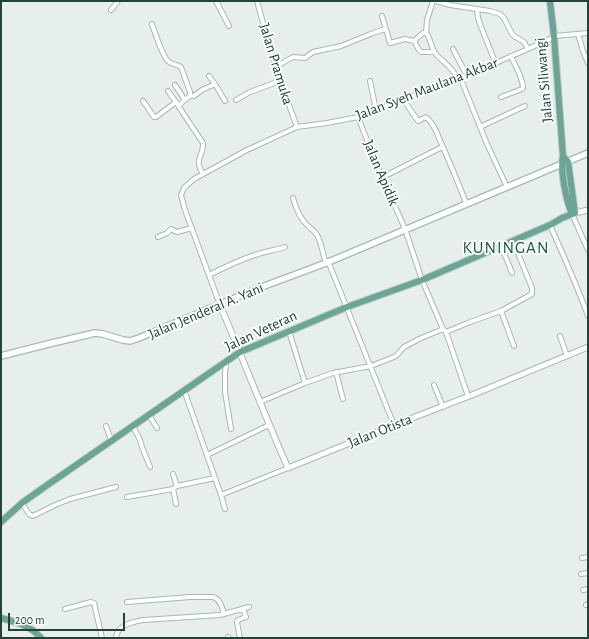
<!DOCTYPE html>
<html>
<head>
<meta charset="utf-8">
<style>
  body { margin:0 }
  #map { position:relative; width:589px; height:639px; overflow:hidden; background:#e6efeb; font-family:"Alegreya Sans",sans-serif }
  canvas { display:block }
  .frame { position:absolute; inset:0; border:2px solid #24423a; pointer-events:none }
  .scale { position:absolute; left:8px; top:613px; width:117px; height:18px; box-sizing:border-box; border:2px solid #24423a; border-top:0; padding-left:5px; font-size:12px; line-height:14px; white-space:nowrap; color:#24423a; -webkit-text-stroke:3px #f7fbf9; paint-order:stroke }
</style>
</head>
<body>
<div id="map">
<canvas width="589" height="639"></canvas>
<div class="frame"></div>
<div class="scale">200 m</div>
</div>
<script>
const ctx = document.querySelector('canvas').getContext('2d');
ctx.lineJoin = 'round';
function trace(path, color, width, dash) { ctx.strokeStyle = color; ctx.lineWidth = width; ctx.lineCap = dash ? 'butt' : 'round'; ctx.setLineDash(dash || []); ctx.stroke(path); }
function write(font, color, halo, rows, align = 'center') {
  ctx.font = font + ' "Alegreya Sans",sans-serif'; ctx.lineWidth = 4; ctx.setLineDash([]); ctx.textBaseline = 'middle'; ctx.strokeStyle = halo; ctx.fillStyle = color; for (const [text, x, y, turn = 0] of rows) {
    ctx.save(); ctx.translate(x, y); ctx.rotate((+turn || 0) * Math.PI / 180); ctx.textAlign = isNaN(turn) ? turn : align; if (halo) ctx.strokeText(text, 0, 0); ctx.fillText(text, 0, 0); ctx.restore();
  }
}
const minor = new Path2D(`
  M216 1 229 26
  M257 1 275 66 297 127
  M436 1 450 5 490 11 500 14 504 18 512 34 514 36 524 42 528 49
  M477 9 478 18 480 24 495 62
  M111 10 118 1
  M382 16 390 43 405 39 414 41 423 33H426C431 39 431 47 435 53 443 63 451 65 457 78
  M152 24C155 33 162 54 167 60 170 65 176 63 181 67L190 92V96C187 99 180 102 179 107L203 143C204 157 193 158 203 174
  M426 33 427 20 433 1
  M578 34 583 51 588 63
  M554 36 588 33
  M414 41 419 50 421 52H434
  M453 49 466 74
  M275 67 293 57 305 58 313 52 341 46 373 33 385 29
  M460 77 487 144 507 187
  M370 81 376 110
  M215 84 225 101
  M175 85 185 100
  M168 91 178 105
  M190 96H194L202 90 215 84 209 76
  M501 97 522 89 523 88C523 77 515 66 511 56
  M403 99 418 121 426 117C435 124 438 137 443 147 451 166 459 184 466 203
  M236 100 250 92 280 81
  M143 101 154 117H156L176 102
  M358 117 374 158 405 229 422 280 443 329 446 332 468 396
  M480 127 525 106
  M383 177 442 147
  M293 198C296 209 300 219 308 226 311 229 315 231 317 235 321 241 323 255 326 263
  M572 214 588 250
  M550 225C563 255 577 285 588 316
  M158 237 167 233 171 229 177 232 192 228
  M501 247 507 260 512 273
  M328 261 394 425
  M209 275C225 267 241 259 258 254 267 251 276 250 285 247
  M220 305 185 210 181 195 184 188 194 179 247 150 297 127 327 123 358 117 482 69 528 49 554 37
  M501 311 514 346
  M289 331 305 383
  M446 332 470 322 501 311 532 294V288L513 241
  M560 336 567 356
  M226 362 225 374V392L231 429
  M336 372 343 399
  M434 385 443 407
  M184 390 221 495 225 509
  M260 402 305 383 333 373 371 366 389 359 396 356 404 347 419 339 443 329
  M149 415 157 428
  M106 426 111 440
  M133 426 140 440 142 447 150 467
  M207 455 269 425
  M173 474 177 486
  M173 489 176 504
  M221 495 288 468
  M127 497 173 489 177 486 215 478
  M22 503 29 514 33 516 55 505 70 499 116 487
  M582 558 588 557
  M581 574 588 573
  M583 590 588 589
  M127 602 190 597H213C220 599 222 607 224 614
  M586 605 588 604
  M65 609 91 602 94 603 102 638
  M228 637 229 638
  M116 638C117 625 132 622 143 620L220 615 249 607
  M240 638 237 622 238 620 246 617 243 609`);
const tertiary = new Path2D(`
  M575 213 588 210
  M220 305C243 359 264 414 288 468L394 425 472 395 588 347`);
const secondary = new Path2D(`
  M1 356 48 344 95 333 103 334 123 340 130 341 139 338 259 288 326 263 588 153`);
const primary = new Path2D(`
  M550 1 554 36 563 156C560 170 566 200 572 214
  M1 522 22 503 43 488 240 352 347 307 422 280 550 225 562 218 575 213 568 162 563 156
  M1 618C16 622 30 625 41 638`);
trace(minor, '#a8b8b2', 6);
trace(tertiary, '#a8b8b2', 7);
trace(secondary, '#a4bbb3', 8);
trace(primary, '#c2cac8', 8);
trace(minor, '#fff', 4);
trace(tertiary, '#fff', 5);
trace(secondary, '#fff', 5.5);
trace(primary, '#6aa596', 6);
write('15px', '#24423a', '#f7fbf9', [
  ["Jalan Pramuka",276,64,73],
  ["Jalan Siliwangi",544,80,-95],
  ["Jalan Syeh Maulana Akbar",427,89,-21],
  ["Jalan Apidik",381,173,67],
  ["Jalan Jenderal A. Yani",206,311,-23],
  ["Jalan Veteran",261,331,-25],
  ["Jalan Otista",380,431,-22]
]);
ctx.letterSpacing = '1px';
write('17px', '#1f5548', '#f7fbf9', [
  ["KUNINGAN",506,248]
]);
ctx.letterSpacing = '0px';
</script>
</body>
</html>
